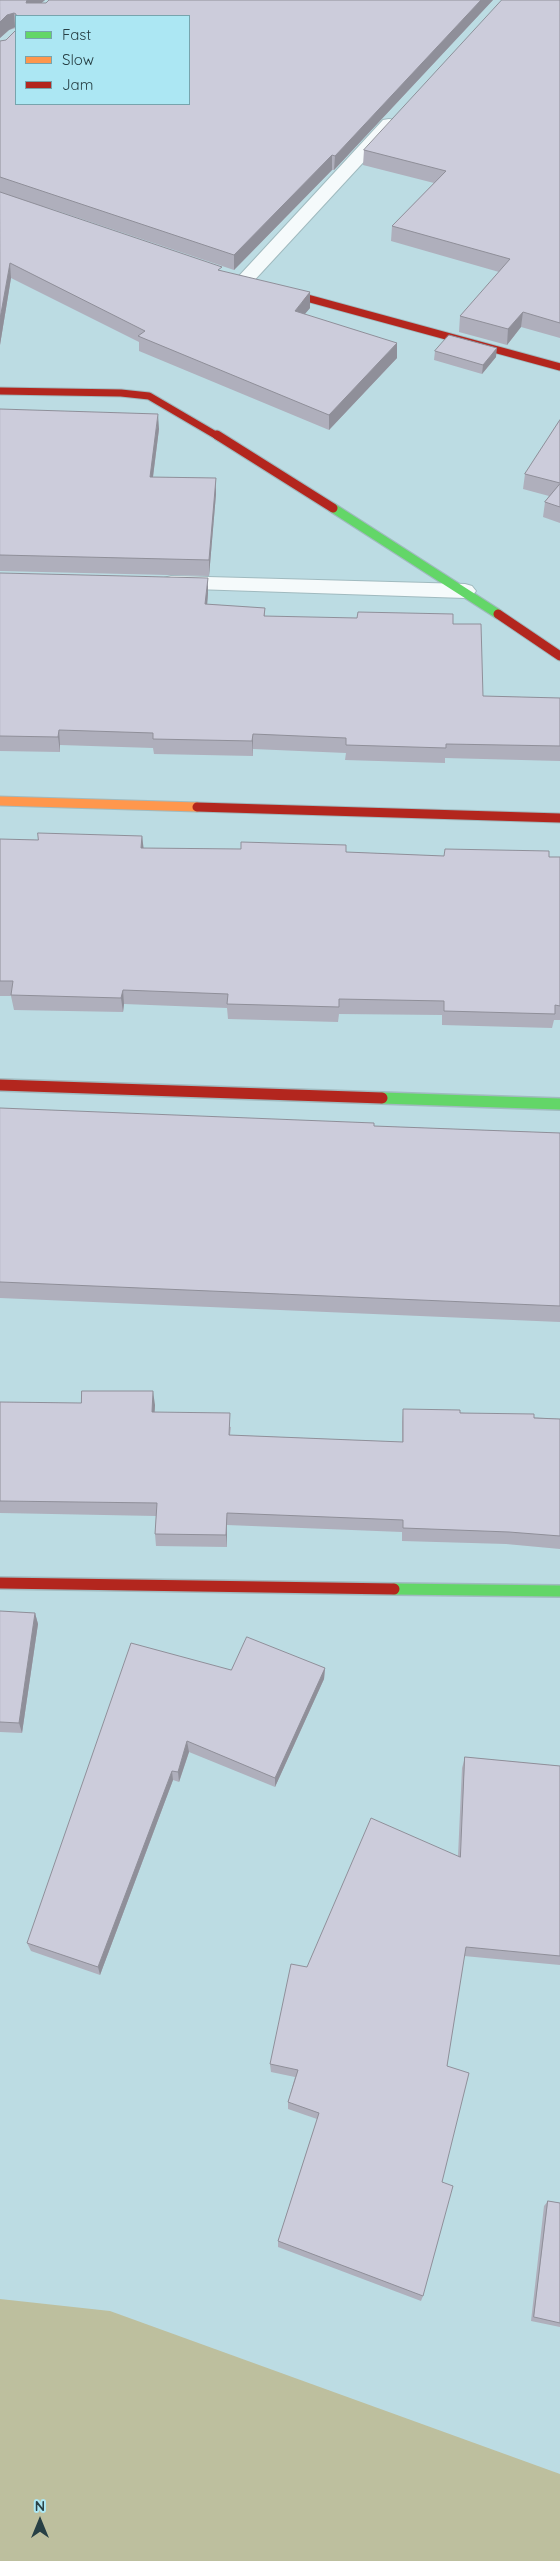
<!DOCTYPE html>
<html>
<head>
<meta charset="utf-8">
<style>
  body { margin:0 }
  #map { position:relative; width:560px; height:2561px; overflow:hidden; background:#bcdce3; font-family:Quicksand,sans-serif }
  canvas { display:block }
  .legend { position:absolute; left:15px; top:15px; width:175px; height:90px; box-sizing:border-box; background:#ace7f3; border:1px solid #77a4ad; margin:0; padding:6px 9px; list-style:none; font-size:15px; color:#284045 }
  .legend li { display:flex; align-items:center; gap:10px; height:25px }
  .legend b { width:25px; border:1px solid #77a4ad }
  .north { position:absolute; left:15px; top:2496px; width:50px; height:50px; -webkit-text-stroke:4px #ace7f3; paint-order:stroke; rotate:0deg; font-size:14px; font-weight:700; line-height:20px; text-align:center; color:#284045 }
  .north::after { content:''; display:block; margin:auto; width:18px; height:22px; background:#284045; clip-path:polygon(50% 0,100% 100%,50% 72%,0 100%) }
</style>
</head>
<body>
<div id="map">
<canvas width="560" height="2561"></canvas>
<ul class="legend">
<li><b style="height:6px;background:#63d668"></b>Fast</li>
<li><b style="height:6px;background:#ff974d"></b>Slow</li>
<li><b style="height:6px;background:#b3261e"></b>Jam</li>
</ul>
<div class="north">N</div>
</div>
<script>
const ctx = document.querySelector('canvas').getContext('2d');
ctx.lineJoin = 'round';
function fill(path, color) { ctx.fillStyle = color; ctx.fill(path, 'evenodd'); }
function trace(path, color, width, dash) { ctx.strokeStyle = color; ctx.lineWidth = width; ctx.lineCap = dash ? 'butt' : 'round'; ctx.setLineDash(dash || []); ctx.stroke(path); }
fill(new Path2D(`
  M0 2299 110 2311 560 2474V2561H0Z`), '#bdbf9e');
const street = new Path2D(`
  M389 119 395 120 397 124 395 128 250 285H238L235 281 238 277 383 120Z
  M171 576 465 584 472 586 476 591 472 596 465 598 164 588 161 583 164 578Z`);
const fastFar1 = new Path2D(`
  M333 508 498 614`);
const fast = new Path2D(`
  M382 1098 560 1104
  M394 1589 560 1591`);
const slow = new Path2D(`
  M0 801 197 807`);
const jamFar2 = new Path2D(`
  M274 289 560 367
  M0 391 121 393 149 396 219 437`);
const jamFar1 = new Path2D(`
  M217 435 333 508
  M498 614 560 656
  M197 807 560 818`);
const jam = new Path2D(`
  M0 1085 382 1098
  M0 1583 394 1589`);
trace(street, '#a0babf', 2);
trace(fastFar1, '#a0babf', 11);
trace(fast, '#a0babf', 14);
trace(slow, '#a0babf', 11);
trace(jamFar2, '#a0babf', 9);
trace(jamFar1, '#a0babf', 11);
trace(jam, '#a0babf', 14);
fill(street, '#f5fafb');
trace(fastFar1, '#63d668', 9);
trace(fast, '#63d668', 11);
trace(slow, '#ff974d', 9);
trace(jamFar2, '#b3261e', 7);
trace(jamFar1, '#b3261e', 9);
trace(jam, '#b3261e', 11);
fill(new Path2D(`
  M0 0H45L41 3 493 0 334 170H332L234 270 43 206 222 271 310 308 304 314 397 358 329 430 139 351V342L11 278 0 345V41L6 40 16 30V28L9 30 0 38Z
  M560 0V338L521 327 507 345 459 332 460 316 499 272 391 241 392 226 434 183 363 165 364 150Z
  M435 351 496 357 482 374 434 360Z
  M0 409 159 429 153 477 216 478V494L209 576 0 571Z
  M560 420V523L543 517 545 502 549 496 523 489 525 474Z
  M0 573 208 593 207 604 265 608V616L453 624 483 696 560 698V761L445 758V763L345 760 346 753 253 749V756L154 754 153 748 60 745V752L0 751Z
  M142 836 143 848 346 852 444 856 560 857V1020H554L552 1028 442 1025V1015L339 1014 338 1022 228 1019 227 1008 124 1004 123 1012 14 1010 11 996H0V839L38 840Z
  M0 1108 374 1126 560 1133V1322L0 1298Z
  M0 1402 155 1405 154 1412 231 1427 230 1435 402 1442V1422L403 1409 560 1419V1549L506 1544 402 1541V1532L227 1525V1547L156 1546 155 1534 156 1516 0 1513Z
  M0 1611 35 1613 38 1624 22 1733 0 1732Z
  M325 1668 324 1679 275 1787 189 1752 179 1782 173 1780 100 1975 31 1951 27 1943 231 1670Z
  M465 1757 560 1766V1965L464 1956 447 2066 442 2182 423 2296 421 2301 278 2247V2241L317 2119 288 2109V2102L295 2077 271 2072 270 2064 307 1967 458 1856 462 1768Z
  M548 2201 560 2203V2327L531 2321 544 2206Z`), '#afafbc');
fill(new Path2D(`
  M26 0H45L28 15Z
  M481 0H493L334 170 335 156Z
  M14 13 15 27 9 30 0 38V22L7 15Z
  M332 155V170L234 270V255Z
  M10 263 11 278 0 345V319Z
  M310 292V308L295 326V311Z
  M523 312 521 327 507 345 508 329Z
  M397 343V358L329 430V415Z
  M497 348 496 357 482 374 483 365Z
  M158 414 159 429 151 492 150 477Z
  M216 478V494L209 576V560Z
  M208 578V593L206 620 205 604Z
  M59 730 60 745V752L58 737Z
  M253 734V756L252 741Z
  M142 836 144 851 141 848Z
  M123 990 124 1004 123 1012 121 998Z
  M153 1391 155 1405 154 1426 152 1412Z
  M227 1513V1547L226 1535Z
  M35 1613 38 1624 22 1733 19 1723Z
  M325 1668 324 1679 275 1787V1778Z
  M187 1741 189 1752 179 1782 178 1772Z
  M172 1771 173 1780 100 1975 98 1967Z`), '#8f8f99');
const building = new Path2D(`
  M0 0H27L26 3H46L49 0H481L335 156 332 155 234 255 0 177V41L6 40 16 30V19V104H189V16H16V14L14 13 7 15 0 22Z
  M502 0H560V323L523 312 508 329 460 316 510 259 392 226 446 171 364 150Z
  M0 192 222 267 218 270 310 292 295 311 397 343 329 415 138 336 145 331 10 263 0 319Z
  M449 335 497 348 483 365 435 351Z
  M0 409 158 414 150 477 216 478 209 560 0 555Z
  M560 420V483L525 474Z
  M560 484V507L545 502Z
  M0 573 208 578 205 604 265 608 264 616 357 618 358 612 453 614V624H481L483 696 560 698V746L446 744V748L346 745V738L253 734 252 741 153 739V733L59 730 58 737 0 736Z
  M38 833 142 836 141 848 241 849V842L346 845V852L444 856 445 849 549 851V857H560V1006L555 1005V1014L444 1011V1001L339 999V1007L227 1004 228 994 123 990 121 998 11 995 13 981H0V839L38 840Z
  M0 1108 374 1123V1126L560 1133V1306L0 1282Z
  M82 1391H153L152 1412 230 1413 229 1435 403 1442V1409L460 1410V1413L534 1414V1418L560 1419V1536L509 1532 403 1528V1520L227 1513 226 1535 155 1534 157 1503 0 1501V1402L81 1403Z
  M0 1611 35 1613 19 1723 0 1722Z
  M247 1637 325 1668 275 1778 187 1741 178 1772 172 1771 98 1967 27 1943 131 1643 231 1670Z
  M465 1757 560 1766V1956L466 1947 447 2066 469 2073 442 2182 453 2186 423 2296 278 2241 319 2113 288 2102 298 2070 270 2064 291 1964 307 1967 371 1818 460 1857Z
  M548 2201 560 2203V2323L534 2317Z`);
fill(building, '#ccccdb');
trace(building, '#8f8f99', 1);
</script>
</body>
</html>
